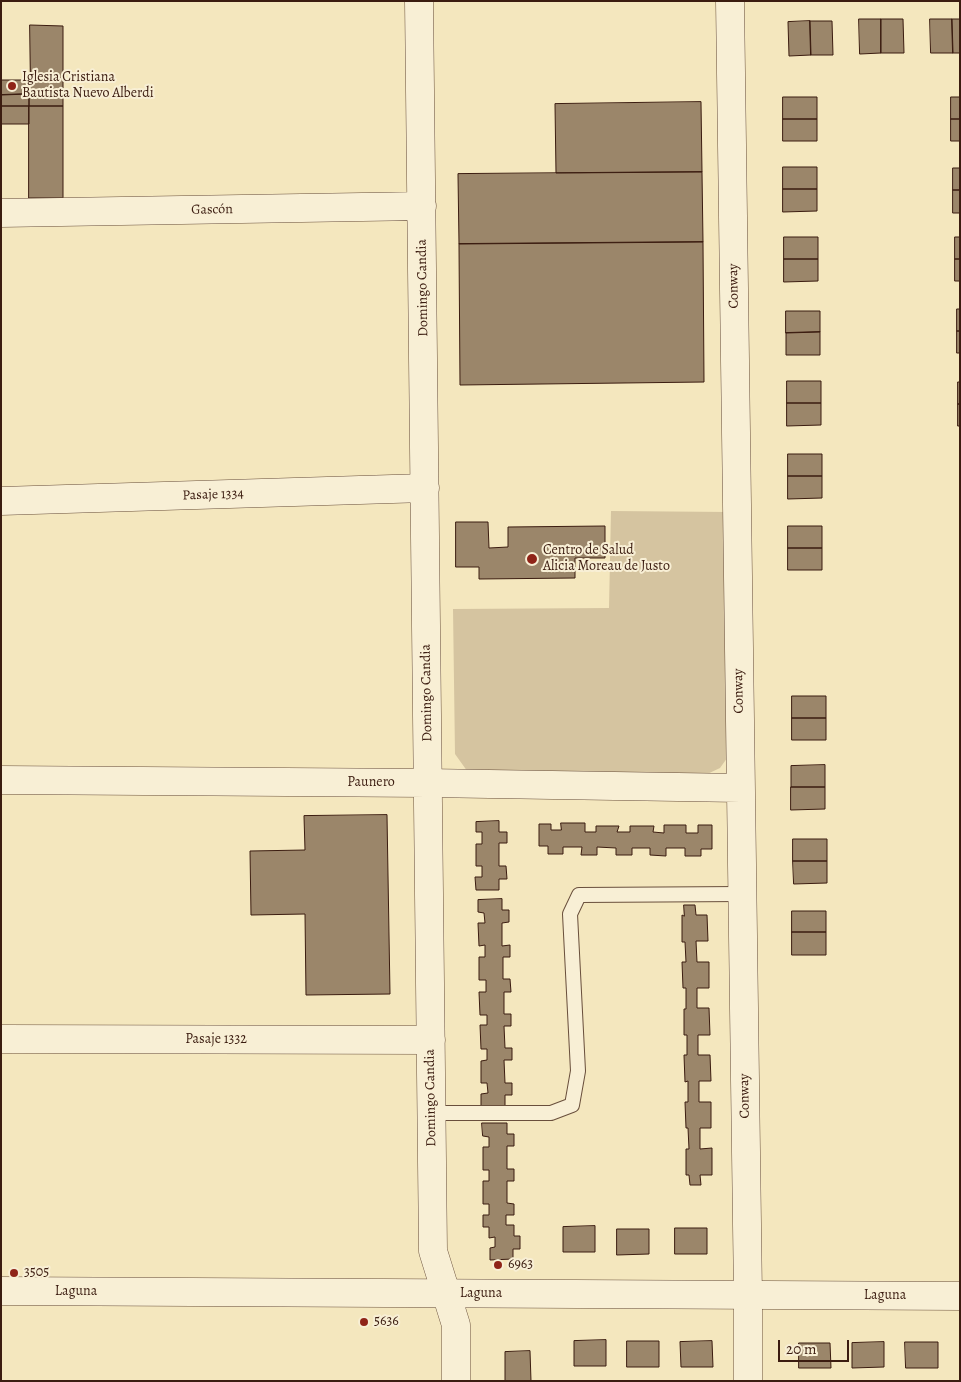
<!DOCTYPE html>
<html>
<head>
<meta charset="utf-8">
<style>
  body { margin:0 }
  #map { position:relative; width:961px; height:1382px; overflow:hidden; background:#f4e7be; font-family:Alegreya,serif }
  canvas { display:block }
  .frame { position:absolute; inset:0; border:2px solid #3b1c10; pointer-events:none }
  .scale { position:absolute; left:778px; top:1340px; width:71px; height:22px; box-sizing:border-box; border:2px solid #3b1c10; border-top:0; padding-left:6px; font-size:15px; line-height:18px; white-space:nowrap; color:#3b1c10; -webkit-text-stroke:4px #f8efd5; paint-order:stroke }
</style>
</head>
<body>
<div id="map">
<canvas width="961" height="1382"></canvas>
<div class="frame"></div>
<div class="scale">20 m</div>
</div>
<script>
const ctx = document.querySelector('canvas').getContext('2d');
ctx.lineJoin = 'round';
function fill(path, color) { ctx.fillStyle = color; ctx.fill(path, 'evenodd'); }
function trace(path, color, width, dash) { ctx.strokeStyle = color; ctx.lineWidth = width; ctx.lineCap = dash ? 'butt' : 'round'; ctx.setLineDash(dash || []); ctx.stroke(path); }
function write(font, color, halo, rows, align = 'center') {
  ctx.font = font + ' Alegreya,serif'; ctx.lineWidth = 4; ctx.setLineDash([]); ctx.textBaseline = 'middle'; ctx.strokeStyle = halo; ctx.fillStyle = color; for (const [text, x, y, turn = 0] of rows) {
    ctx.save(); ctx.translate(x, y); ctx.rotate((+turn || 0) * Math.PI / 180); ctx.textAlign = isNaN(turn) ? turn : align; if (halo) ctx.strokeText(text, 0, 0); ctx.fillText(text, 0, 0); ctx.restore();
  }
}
fill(new Path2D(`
  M611 511 729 512 730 754 720 768 703 776 470 775 455 754 453 609 609 608Z`), '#d5c4a0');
const building = new Path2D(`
  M859 19H881V53L860 54Z
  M881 19H903L904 53H881Z
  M930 19H952L953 53H931Z
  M952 19H960V53H953Z
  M810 21 811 55 789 56 788 22Z
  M810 21H832L833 55H811Z
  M30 25 63 26V106H29V94L1 95V80H30Z
  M29 94V106H1V95Z
  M783 97H817V119H783Z
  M951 97H960V119H951Z
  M701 102 702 172 556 173 555 104Z
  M1 106H29V124H1Z
  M29 106H63V198H29Z
  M783 119H817V141H783Z
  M951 119H960V141H951Z
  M783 167H817V189H783Z
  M953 168H960V190H953Z
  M702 172 703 242 459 244 458 174Z
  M783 189H817V211L783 212Z
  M953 190H960V213H953Z
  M784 237H818V259H784Z
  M955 237H960V259H955Z
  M703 242 704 382 460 385 459 244Z
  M784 259H818V281L784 282Z
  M955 259H960V281H955Z
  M957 309H960V331H957Z
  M786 311H820V332L786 333Z
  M957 331H960V353H957Z
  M820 332V355H786V333Z
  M787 381H821V403H787Z
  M958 382H960V404H958Z
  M787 403H821V425L787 426Z
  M958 404H960V426H958Z
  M788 454H822V476H788Z
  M788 476H822V498L788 499Z
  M456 522H488L489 548 508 547V527L605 526V558H575V578L479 579V567H456Z
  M788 526H822V548H788Z
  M788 548H822V570H788Z
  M792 696H826V718H792Z
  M792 718H826V740H792Z
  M825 765V787H791V766Z
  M791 787H825V809L791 810Z
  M387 815 390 994 306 995 305 914 251 915 250 851 305 850 304 816Z
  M499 821V832H507V843H499V866H506L507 879H499V890H476L475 877H482V866H476V844H482V832H476V822Z
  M561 823H585V832H596V826H619L617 832H630V826H654L653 832 664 833V825H686V833H698V825H712V849H701V856H685V848H666V856L650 855V848H632V855H616V848L597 847V855H581L582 847H563V854H548V846H539V824H551V830H561Z
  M793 839H827V861H793Z
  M793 861H827V883L794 884Z
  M502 899V910H509V922L502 923V946L510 945V957H503V979H510L511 992H504V1014H511V1026H504L505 1048H512V1060H504L505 1083H512V1095H505V1106L481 1107V1094L488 1093 487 1083H481V1061L487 1060V1049H481L480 1025H487V1015H480L479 992H486V980H479V957H485V945L479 946 478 923H485L484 913 478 912V900Z
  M684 905H695L696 915H707L708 941H696L697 962H709V988H697V1008H709L710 1035H698V1055H710L711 1081H699V1102H711V1128H700V1149L712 1148V1175H700L701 1185H690L689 1175H686V1149H689L688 1128H686L685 1102H688V1081L685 1082 684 1055H687V1035H684V1009H686V988H683L682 962H686L685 942H682V915L684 916Z
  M792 911H826V932H792Z
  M792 932H826V955H792Z
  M482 1123H507V1134H514V1146H507V1169H514V1181H507V1203L514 1204V1215H506V1225H514V1236H520V1249H513V1259L490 1260V1248L495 1247V1237L489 1238V1227H483V1215H489V1204H483V1181H489V1170H483V1147H489V1137L483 1136Z
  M595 1226V1252H563V1227Z
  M675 1228H707V1254H675Z
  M617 1229H649V1254L617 1255Z
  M606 1340V1366H574V1341Z
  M627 1341H659V1367H627Z
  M712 1341 713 1367H681L680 1342Z
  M884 1342V1367L852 1368V1343Z
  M905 1342H938V1368H906Z
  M799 1343H830L831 1368H799Z
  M530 1351 531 1381H505V1352Z`);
fill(building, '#9b866a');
trace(building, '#3b1c10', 1);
const service = new Path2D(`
  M431 1113H551L572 1105 578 1071 570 914 579 895 742 894`);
const minor = new Path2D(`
  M419 1 433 1251 456 1325V1381
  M730 1 748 1295V1381
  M1 213 422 206
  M1 501 425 488
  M1 780 427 783 740 788
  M1 1039 431 1040`);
const tertiary = new Path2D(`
  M1 1291 960 1296`);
trace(service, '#694f3c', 16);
trace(minor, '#694f3c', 29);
trace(tertiary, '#694f3c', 29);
trace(service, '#f8efd5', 14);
trace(minor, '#f8efd5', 28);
trace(tertiary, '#f8efd5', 28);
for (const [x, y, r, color] of [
  [12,86,5,"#8f2418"],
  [532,559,6,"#8f2418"],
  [498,1265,5,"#8f2418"],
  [14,1273,5,"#8f2418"],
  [364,1322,5,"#8f2418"]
]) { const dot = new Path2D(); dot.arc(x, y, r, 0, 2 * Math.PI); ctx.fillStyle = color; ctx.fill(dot); trace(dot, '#f8efd5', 2); }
write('14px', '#3b1c10', '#f8efd5', [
  ["Iglesia Cristiana",22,78],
  ["Bautista Nuevo Alberdi",22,94],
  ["Centro de Salud",543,551],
  ["Alicia Moreau de Justo",543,567],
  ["6963",508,1265],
  ["3505",24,1273],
  ["5636",374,1322]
], 'left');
write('14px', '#3b1c10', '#f8efd5', [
  ["Gascón",212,210,-1],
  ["Conway",734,286,-91],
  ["Domingo Candia",423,288,-91],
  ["Pasaje 1334",213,495,-2],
  ["Conway",739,691,-91],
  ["Domingo Candia",427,693,-91],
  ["Paunero",371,783],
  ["Pasaje 1332",216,1040],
  ["Conway",745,1096,-91],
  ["Domingo Candia",431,1098,-91],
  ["Laguna",76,1292],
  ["Laguna",481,1294],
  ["Laguna",885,1296]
]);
</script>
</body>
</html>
